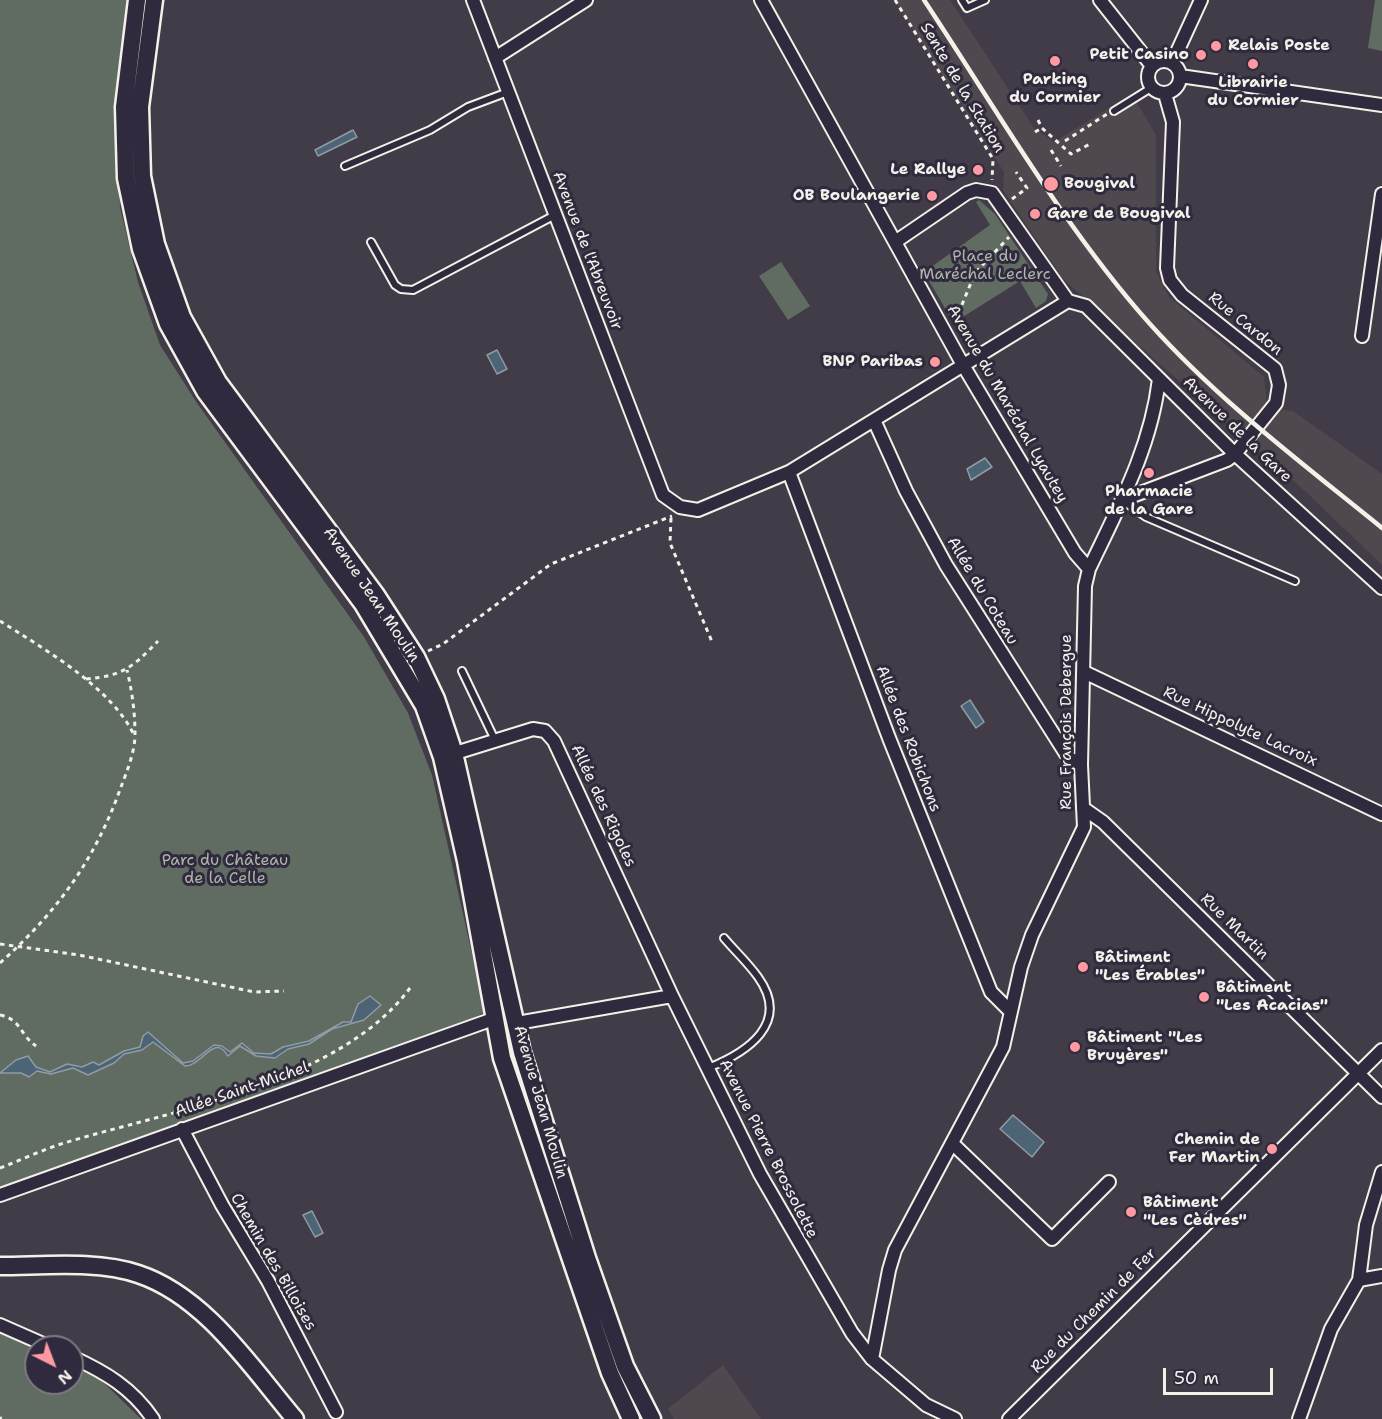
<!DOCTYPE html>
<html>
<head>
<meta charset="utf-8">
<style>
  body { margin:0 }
  #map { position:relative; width:1382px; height:1419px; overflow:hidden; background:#423c48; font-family:"Shantell Sans",sans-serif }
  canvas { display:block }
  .north { position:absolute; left:24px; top:1335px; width:60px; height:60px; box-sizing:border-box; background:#2f2a3d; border:2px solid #7e7a81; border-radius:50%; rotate:138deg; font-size:16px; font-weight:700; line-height:24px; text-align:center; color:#f4f1e8 }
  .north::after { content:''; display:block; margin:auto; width:21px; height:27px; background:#ff9aa2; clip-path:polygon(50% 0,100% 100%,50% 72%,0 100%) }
  .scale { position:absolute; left:1163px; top:1368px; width:110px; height:27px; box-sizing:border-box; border:3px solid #f4f1e8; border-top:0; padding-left:8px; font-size:18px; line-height:21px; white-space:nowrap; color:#f4f1e8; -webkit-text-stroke:4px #2f2a3d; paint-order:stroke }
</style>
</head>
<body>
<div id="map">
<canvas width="1382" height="1419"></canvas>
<div class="north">N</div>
<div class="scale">50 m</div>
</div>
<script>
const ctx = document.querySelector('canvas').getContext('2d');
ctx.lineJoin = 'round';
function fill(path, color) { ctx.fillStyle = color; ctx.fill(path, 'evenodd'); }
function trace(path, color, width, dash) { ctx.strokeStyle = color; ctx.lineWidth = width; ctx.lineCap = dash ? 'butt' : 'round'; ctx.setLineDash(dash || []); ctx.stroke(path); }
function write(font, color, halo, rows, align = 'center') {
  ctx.font = font + ' "Shantell Sans",sans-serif'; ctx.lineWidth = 6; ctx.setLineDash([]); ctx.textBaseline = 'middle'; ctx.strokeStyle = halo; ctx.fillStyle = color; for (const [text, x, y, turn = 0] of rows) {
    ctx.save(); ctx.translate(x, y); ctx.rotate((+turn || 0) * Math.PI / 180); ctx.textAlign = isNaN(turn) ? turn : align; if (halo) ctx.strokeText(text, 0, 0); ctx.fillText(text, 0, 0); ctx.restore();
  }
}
fill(new Path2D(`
  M894 0H950L1034 128 1054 142 1132 94 1156 135V272L1169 297 1264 377 1267 408 1293 411 1382 474V565L1307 493 1063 279 1003 190 1004 172Z
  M723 1365 761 1419H674L668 1409Z`), '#50484f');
fill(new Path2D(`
  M0 0H129L117 125 120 207 138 282 160 345 197 403 364 637 408 713 432 775 485 1012 466 1022 0 1189Z
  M1375 0H1382V51L1368 48Z
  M979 200 995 214 1048 294 1046 301 1036 308 1020 281 958 320 950 317 924 272 990 225 976 202Z
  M781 262 810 306 788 320 759 276Z
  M0 1332 36 1349V1383H72V1366L100 1379 141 1419H0Z`), '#606c61');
const water = new Path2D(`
  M353 130 357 137 318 156 315 150Z
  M497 350 507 369 497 374 487 355Z
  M985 458 992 467 971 480 967 469Z
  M970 700 984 722 976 728 961 706Z
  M370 996 381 1005 364 1020 332 1029 309 1044 288 1049 275 1058 256 1056 240 1046 228 1056C226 1054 225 1051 222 1049 212 1041 198 1067 185 1066L153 1042 142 1050 124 1054 114 1063 88 1075 73 1068 51 1074 37 1071 29 1077 21 1073H0L16 1060 28 1056 36 1067 50 1072 67 1064 82 1067 93 1062 99 1065 124 1051 140 1047 143 1036 148 1032 183 1063 193 1061 214 1045 222 1046 230 1052 242 1043 254 1053 271 1054 283 1047 309 1041 343 1022H351L358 1004Z
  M1013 1115 1044 1142 1032 1157 1000 1129Z
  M312 1211 323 1233 315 1237 303 1215Z`);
fill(water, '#4c6476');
trace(water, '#8f9ca4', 1.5);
const lane = new Path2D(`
  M962 0 967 8 985 0
  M1114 111 1151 88
  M345 166 430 130 468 107 508 92
  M371 242 395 285 401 289 413 290 555 215
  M1122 500 1146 517 1295 581
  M462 671 495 740
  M708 1068C748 1052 791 1023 758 977 748 963 735 951 724 938`);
const street = new Path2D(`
  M473 0 663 495 680 507 698 510 789 472 1068 301
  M761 0 963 365 1075 553 1089 569
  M1100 0 1152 66
  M495 58 586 0
  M1148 77a16 16 0 1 1 32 0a16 16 0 1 1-32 0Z
  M1172 63 1201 0
  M1180 76 1382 105
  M895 242 967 193 976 190 992 193 1068 301
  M1068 301 1086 306 1235 454 1382 588
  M1362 336 1382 194
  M874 420 906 491 946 565 1068 757 1081 765
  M789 472 889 738 991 992 1010 1011
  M1122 500 1227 460 1235 454 1276 403 1279 385 1275 369 1182 295 1170 280 1167 268 1173 122 1165 94
  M1084 672 1382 814
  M449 755 533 729 545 731 554 741 672 996
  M1083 808 1103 822 1382 1097
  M517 1023 672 996 760 1174 852 1333 872 1359 926 1405 955 1419
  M182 1129 222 1205 268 1281 336 1412
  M952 1143 1052 1239 1109 1182
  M0 1195 496 1018
  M1359 1280 1382 1276
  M0 1325 50 1347
  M72 1357C105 1372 132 1388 153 1419
  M872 1359 889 1270 895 1250 1003 1047 1021 967 1032 935 1084 827 1081 765 1085 586 1089 569C1118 508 1151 448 1159 379
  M1009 1419 1382 1050
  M1299 1419 1331 1329 1359 1280 1366 1225 1382 1172`);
const secondary = new Path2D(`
  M137 0 124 107 126 178 141 249 168 324 205 391 363 604 424 706 442 757 466 861 502 1058 610 1373 631 1419
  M154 0 140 107 142 176 156 244 182 317 218 382 376 595 416 657 436 699 454 753 522 1052 587 1258 625 1366 652 1419
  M0 1266C42 1266 98 1260 138 1274 205 1296 251 1367 295 1419`);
trace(lane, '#f4f1e8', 10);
trace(street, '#f4f1e8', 16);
trace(secondary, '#f4f1e8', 21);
trace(new Path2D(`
  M895 0 993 159 992 180
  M1038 120 1042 128 1071 154 1090 144
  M1035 132 1042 128
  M1065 141 1107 114
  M1051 150 1061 166
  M1012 199 1027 188 1016 172
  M950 317 959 312 975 273 1009 237
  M671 518 670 543 713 644
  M0 621C44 649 111 687 134 735
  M428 651 443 644 551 564 672 516
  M86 679C123 676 133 667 158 641
  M0 944 79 955 254 992 284 991
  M0 963C57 912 95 860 121 787 127 771 135 752 135 734 135 712 132 691 127 670
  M0 1015C22 1020 19 1034 36 1046
  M0 1168C21 1160 42 1150 64 1143 171 1111 341 1082 410 988
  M0 1417 1 1419`), '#f4f1e8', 3, [4.5, 4.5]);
trace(lane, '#2f2a3d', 6);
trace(street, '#2f2a3d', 12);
trace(secondary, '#2f2a3d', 16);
trace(new Path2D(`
  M924 0C995 107 1065 229 1150 324 1219 401 1302 463 1382 528`), '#f4f1e8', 4.5);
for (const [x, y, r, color] of [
  [1216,46,6,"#ff9aa2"],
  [1201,55,6,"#ff9aa2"],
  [1055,61,6,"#ff9aa2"],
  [1253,64,6,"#ff9aa2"],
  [978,170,6,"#ff9aa2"],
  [1051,184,8,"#ff9aa2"],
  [932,196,6,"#ff9aa2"],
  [1035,214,6,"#ff9aa2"],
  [935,362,6,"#ff9aa2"],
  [1149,473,6,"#ff9aa2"],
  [1083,967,6,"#ff9aa2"],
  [1204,997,6,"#ff9aa2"],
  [1075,1047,6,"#ff9aa2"],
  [1272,1149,6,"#ff9aa2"],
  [1131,1212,6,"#ff9aa2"]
]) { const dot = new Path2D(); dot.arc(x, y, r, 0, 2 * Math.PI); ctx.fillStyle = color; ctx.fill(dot); trace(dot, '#2f2a3d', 2); }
write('bold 16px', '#f4f1e8', '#2f2a3d', [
  ["Relais Poste",1228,46],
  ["Petit Casino",1189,55,"right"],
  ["Parking",1055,80,"center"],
  ["du Cormier",1055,98,"center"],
  ["Librairie",1253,83,"center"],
  ["du Cormier",1253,101,"center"],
  ["Le Rallye",966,170,"right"],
  ["Bougival",1064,184],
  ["OB Boulangerie",920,196,"right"],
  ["Gare de Bougival",1047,214],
  ["BNP Paribas",923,362,"right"],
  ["Pharmacie",1149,492,"center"],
  ["de la Gare",1149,510,"center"],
  ["Bâtiment",1095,958],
  ["\"Les Érables\"",1095,976],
  ["Bâtiment",1216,988],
  ["\"Les Acacias\"",1216,1006],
  ["Bâtiment \"Les",1087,1038],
  ["Bruyères\"",1087,1056],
  ["Chemin de",1260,1140,"right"],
  ["Fer Martin",1260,1158,"right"],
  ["Bâtiment",1143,1203],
  ["\"Les Cèdres\"",1143,1221]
], 'left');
write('16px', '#f4f1e8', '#2f2a3d', [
  ["Sente de la Station",962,88,59],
  ["Avenue de l'Abreuvoir",587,251,69],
  ["Rue Cardon",1245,324,39],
  ["Avenue du Maréchal Lyautey",1007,404,60],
  ["Avenue de la Gare",1237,430,44],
  ["Allée du Coteau",982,591,59],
  ["Avenue Jean Moulin",371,595,56],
  ["Rue François Debergue",1067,722,-90],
  ["Rue Hippolyte Lacroix",1240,727,25],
  ["Allée des Robichons",908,739,69],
  ["Allée des Rigoles",603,806,65],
  ["Rue Martin",1234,927,44],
  ["Allée Saint-Michel",242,1090,-19],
  ["Avenue Jean Moulin",540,1102,74],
  ["Avenue Pierre Brossolette",768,1149,63],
  ["Chemin des Billoises",273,1262,60],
  ["Rue du Chemin de Fer",1094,1311,-45]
]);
write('16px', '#b1b5ab', '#2f2a3d', [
  ["Place du",985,257],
  ["Maréchal Leclerc",985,275],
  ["Parc du Château",225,861],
  ["de la Celle",225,879]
]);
</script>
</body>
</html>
